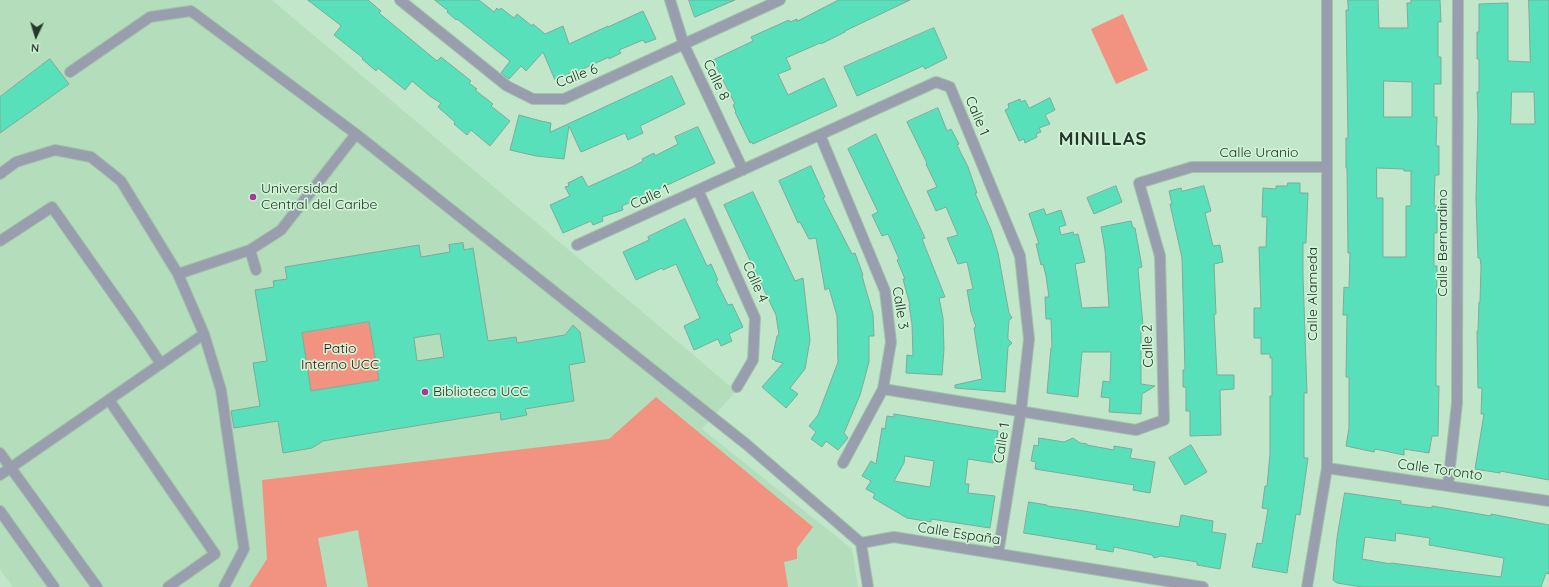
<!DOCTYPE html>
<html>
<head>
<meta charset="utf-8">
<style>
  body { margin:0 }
  #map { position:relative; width:1549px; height:587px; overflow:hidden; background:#c2e6c9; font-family:Quicksand,sans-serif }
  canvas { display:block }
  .north { position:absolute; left:16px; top:16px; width:40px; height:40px; -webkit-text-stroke:3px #cff3d6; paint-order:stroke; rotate:184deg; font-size:11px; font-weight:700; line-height:16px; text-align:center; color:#27362a }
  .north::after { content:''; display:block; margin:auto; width:14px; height:18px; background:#27362a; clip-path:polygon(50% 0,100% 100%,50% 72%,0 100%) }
</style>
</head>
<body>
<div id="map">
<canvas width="1549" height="587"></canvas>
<div class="north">N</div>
</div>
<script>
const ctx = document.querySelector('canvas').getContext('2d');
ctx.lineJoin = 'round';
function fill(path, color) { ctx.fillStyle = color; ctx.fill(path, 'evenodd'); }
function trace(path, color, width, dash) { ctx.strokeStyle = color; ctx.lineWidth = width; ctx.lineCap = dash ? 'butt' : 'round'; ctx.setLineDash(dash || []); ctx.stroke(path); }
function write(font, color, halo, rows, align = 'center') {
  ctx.font = font + ' Quicksand,sans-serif'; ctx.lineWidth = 3.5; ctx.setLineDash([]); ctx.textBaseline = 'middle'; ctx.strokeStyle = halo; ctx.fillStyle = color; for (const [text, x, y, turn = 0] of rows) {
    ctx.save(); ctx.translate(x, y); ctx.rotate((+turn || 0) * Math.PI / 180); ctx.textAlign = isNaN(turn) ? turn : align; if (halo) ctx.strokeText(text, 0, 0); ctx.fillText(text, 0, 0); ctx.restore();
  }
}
fill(new Path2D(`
  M0 0H272L736 391 702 429 852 549 858 587H13L0 570Z`), '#b3ddbb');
fill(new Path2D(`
  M1123 14 1148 70 1116 84 1091 29Z
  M369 322 379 380 311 391 302 333Z
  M656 397 813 527 797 548V559L784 562 788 587H368L358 530 318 538 327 587H249L267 559 262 480 609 439Z`), '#f29281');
const building = new Path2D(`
  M308 0H368L381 11 379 13 437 61 441 57 471 81 469 83 477 89 475 90 493 104 491 106 510 121 490 146 471 130 467 135 454 124 455 122 438 107 441 103 431 97 412 81 405 90 378 68 376 71 362 59 363 58 334 35 341 26Z
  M435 0H479L494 12 497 8 499 10 501 8 514 18 517 14 532 26 533 24 545 34 563 26 569 44 608 26V27L643 11 656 39 645 43 643 40 619 50 621 53 609 59V57L572 74V72L555 80 543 52 526 71 521 66 509 79 501 73 510 61 457 19 456 20 447 12 448 11Z
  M689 0H735L695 17Z
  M839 0H910L845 31V32L821 44 820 43 786 58 791 69 778 74 788 95 824 78 837 106 753 144 752 142 750 143 735 112H736L733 105 735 104 713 60 753 41 751 37 762 32 789 20 790 22 797 19V21Z
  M1348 0H1378L1379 28H1408L1407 3H1411V0H1440L1441 22H1438V57H1441V84H1434V117H1437L1436 146H1439V175H1435L1434 206H1437V233H1434V266H1437L1436 360V386H1439L1438 436H1432L1429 453 1404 449V455L1375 449 1374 452 1346 446 1349 428V377H1346L1347 315H1343L1344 287 1349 288 1350 253H1348L1347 168H1346V138H1348L1346 10H1348ZM1384 81 1412 82V117H1384ZM1377 168 1404 169V171H1411V206H1406V257H1383V198H1377Z
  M1529 0H1549V480L1500 471V473L1475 469 1484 414H1481L1482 388H1478L1477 331H1478L1479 302H1480L1481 266 1480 258H1478L1476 199 1478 116 1477 92H1479V59H1477V32H1479V4L1508 3V61L1530 62ZM1512 92H1534L1535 124H1511Z
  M934 28 947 58 925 69 923 66 857 96 844 67Z
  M50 59 69 84 0 133V97Z
  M672 76 685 104 640 126 643 133 628 140 625 133 581 152 569 126 564 159 536 156 510 150 519 115 541 121 551 123 550 132Z
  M1050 98 1055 110 1045 115 1050 124 1039 128 1041 132 1036 134 1037 137 1025 143 1024 139 1019 141 1005 110 1009 108 1008 104 1020 99 1021 102 1025 100 1029 108Z
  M938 108 947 131 951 129 959 144 957 145 968 167 977 193H975L991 230 998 253 1009 313 1012 318 1009 320 1008 334V339L1012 343 1008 347 1005 392 955 388V385L982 379 974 328 976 327 971 312 967 290 973 289 967 262 958 264 947 238 958 235 946 207 936 211 927 191 937 187 926 164 927 163 907 122Z
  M698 127 715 163 622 206 623 210 602 217 603 221 593 225 591 221 563 233 550 205 570 196 565 187 569 186 568 183 582 176 588 187 634 166 643 161 642 159 654 153 655 156 678 144 675 137Z
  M876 134 925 238 922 239 945 297 939 298 943 318 944 349 942 375 906 373 907 355 913 356 912 324 909 305H910L903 279H905L897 260 899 259 888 234 882 236 872 215 878 212 848 149Z
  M811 166 825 197 823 198 852 254 855 253 863 275 862 276 873 314 874 336H869V362L860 395 844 433 848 438 838 450 826 441 822 447 811 439 816 432 809 426 818 415 838 362 837 316 829 288 825 290 816 238 809 239 800 222 798 223 779 181Z
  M1288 183H1300V193H1308L1306 243H1303V276L1307 393H1304V458H1308L1300 515 1296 514 1287 573 1252 567 1257 543 1262 544 1268 509 1262 508 1265 486H1267L1270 454V396H1272V358H1270V354H1261V338H1254V308H1261L1259 247H1266L1267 217H1262L1263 188 1276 189V186H1287Z
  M1116 186 1122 202 1094 214 1087 198Z
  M1204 186 1211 211 1205 213 1213 246 1220 245 1223 262 1214 264 1216 314H1214L1217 375H1234V389L1220 390 1221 435 1190 436V411H1186V387H1183V370H1185L1182 258 1170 204H1172L1169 191 1181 188 1182 191Z
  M753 192 795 281 803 278 810 340 805 369 790 388 798 394 786 408 762 387 783 363 775 361V360L772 359 777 336 779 335 776 315 724 205Z
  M1044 209 1046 215 1061 210 1066 225 1059 227 1061 235 1073 232 1074 235 1078 234 1085 262 1075 264 1082 308 1109 307 1105 250 1101 227 1131 221 1133 228H1135L1142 267 1138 268 1143 326H1141V384L1155 386 1142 394 1141 414 1109 412 1110 398 1101 397 1103 381 1110 382 1111 352H1082L1078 397 1047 393 1051 348H1052L1051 319H1046L1045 297H1049L1046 276 1043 264 1041 265 1036 244H1039L1029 214Z
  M685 219 707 266 711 264 718 280 716 281 728 305 732 304 743 327 729 334 732 341 721 346 718 339 694 350 684 326 700 318 676 264 663 270 662 268 636 280 623 252 649 240 648 237Z
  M463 243 464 250 473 248 488 341 516 337 517 343 565 335 573 325 580 332 585 362 569 365 574 401 525 409 527 415 501 420 500 412 323 441 312 448 283 453 278 421 234 428 231 411 260 406 253 363 267 361 255 290 274 287 273 281 287 279 285 267 419 245 421 257 450 252 449 245ZM369 322 379 380 311 391 302 333ZM440 334 444 357 417 361 414 338Z
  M894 414 998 431 993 463 968 459 965 484H969L968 493 995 496 990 528 931 519V522L907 518 873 498 875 494 866 489 871 481 862 476 871 461 876 464 882 428 885 429 887 416 894 417ZM905 456 934 461 930 487 894 481 904 463Z
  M1039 438 1064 442 1073 438 1080 443 1087 444V445L1114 450V446L1132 449 1130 458 1155 462 1150 493 1133 490 1134 485 1035 469 1036 462 1031 461 1034 445 1038 446Z
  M1191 445 1207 472 1185 485 1169 458Z
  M1345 493 1401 501V504L1432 508V506L1491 516V514L1549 525V574L1546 573 1541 587H1362L1337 583 1333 580 1337 538ZM1396 533 1430 538 1429 545 1504 558 1501 577 1391 563V564L1362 559 1365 537 1395 541Z
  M1029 502 1047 505V506L1078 510 1179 527 1181 515 1213 521 1212 532 1226 534 1220 569 1197 565V562L1161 556 1154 558 1152 555 1114 547 1113 552 1096 549 1097 545 1024 533Z`);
fill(building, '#57e0b9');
trace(building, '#7dab9b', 1);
const minor = new Path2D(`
  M400 0 507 86 533 99H564L780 0
  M670 0 684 45 743 170
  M70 72 150 17 191 11 356 134 746 444 861 543 894 537 1203 587
  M820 135 885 291 891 342 883 389 843 463
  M0 174 16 162 55 150 91 157 121 181 178 274 204 334 221 390 244 549 224 587
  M698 190 755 318 753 360 737 387
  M0 241 52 207 133 322 161 364
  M577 245 936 82 950 87 1020 256 1029 339 1021 411 998 554
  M250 250 256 270
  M178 274 250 250 281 230 356 134
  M883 389 1136 430 1164 420 1160 256 1139 183 1192 167H1327
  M109 400 215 554 168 587
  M0 453 97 587
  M1327 468 1549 501
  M0 475 204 334
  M1448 485 1457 403 1458 0
  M0 511 54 587
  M861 543 868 587
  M1307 587 1327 468V0`);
trace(minor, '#a3c3a9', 12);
trace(minor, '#999eae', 10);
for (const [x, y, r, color] of [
  [253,197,4,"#a3399b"],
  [425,392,4,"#a3399b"]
]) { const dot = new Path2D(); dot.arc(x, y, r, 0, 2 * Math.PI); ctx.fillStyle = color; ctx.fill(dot); trace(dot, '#cff3d6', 1.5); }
write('14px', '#27362a', '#cff3d6', [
  ["Calle 6",577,76,-21],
  ["Calle 8",716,80,65],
  ["Calle 1",977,116,67],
  ["Calle Uranio",1259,153],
  ["Calle 1",650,197,-24],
  ["Calle Bernardino",1443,243,-90],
  ["Calle 4",755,282,66],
  ["Calle Alameda",1313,294,-90],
  ["Calle 3",900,308,81],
  ["Calle 2",1148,346,-92],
  ["Calle 1",1002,443,-81],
  ["Calle Toronto",1440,470,8],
  ["Calle España",959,534,9]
]);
write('14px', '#27362a', '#cff3d6', [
  ["Universidad",261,189],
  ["Central del Caribe",261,205],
  ["Biblioteca UCC",433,392]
], 'left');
write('14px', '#560000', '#cff3d6', [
  ["Patio",340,349],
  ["Interno UCC",340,365]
]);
ctx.letterSpacing = '1px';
write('bold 18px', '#27362a', '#cff3d6', [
  ["MINILLAS",1103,140]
]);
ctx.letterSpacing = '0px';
</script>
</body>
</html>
